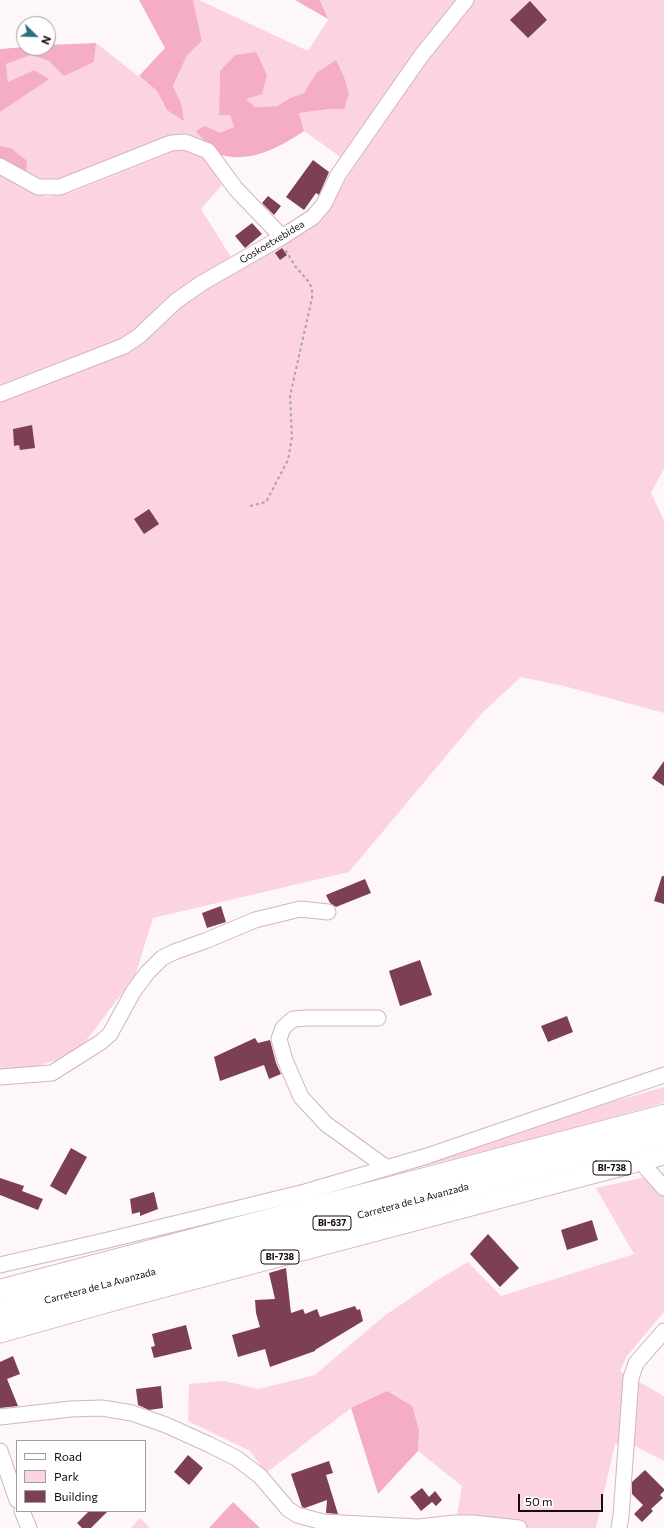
<!DOCTYPE html>
<html>
<head>
<meta charset="utf-8">
<style>
  body { margin:0 }
  #map { position:relative; width:664px; height:1528px; overflow:hidden; background:#fdf7f9; font-family:Commissioner,sans-serif }
  canvas { display:block }
  .legend { position:absolute; left:16px; top:1440px; width:130px; height:72px; box-sizing:border-box; background:#fff; border:1px solid #a29e9f; margin:0; padding:5px 7px; list-style:none; font-size:12px; color:#160c0f }
  .legend li { display:flex; align-items:center; gap:8px; height:20px }
  .legend b { width:20px; border:1px solid #a29e9f }
  .north { position:absolute; left:16px; top:16px; width:40px; height:40px; box-sizing:border-box; background:#fff; border:1px solid #a29e9f; border-radius:50%; rotate:113deg; font-size:11px; font-weight:700; line-height:16px; text-align:center; color:#160c0f }
  .north::after { content:''; display:block; margin:auto; width:14px; height:18px; background:#296f7d; clip-path:polygon(50% 0,100% 100%,50% 72%,0 100%) }
  .scale { position:absolute; left:518px; top:1494px; width:85px; height:18px; box-sizing:border-box; border:2px solid #160c0f; border-top:0; padding-left:5px; font-size:12px; line-height:14px; white-space:nowrap; color:#160c0f; -webkit-text-stroke:3px #fff; paint-order:stroke }
</style>
</head>
<body>
<div id="map">
<canvas width="664" height="1528"></canvas>
<ul class="legend">
<li><b style="height:5px;background:#fff"></b>Road</li>
<li><b style="height:11px;background:#fbd4df"></b>Park</li>
<li><b style="height:11px;background:#7c3f54"></b>Building</li>
</ul>
<div class="north">N</div>
<div class="scale">50 m</div>
</div>
<script>
const ctx = document.querySelector('canvas').getContext('2d');
ctx.lineJoin = 'round';
function fill(path, color) { ctx.fillStyle = color; ctx.fill(path, 'evenodd'); }
function trace(path, color, width, dash) { ctx.strokeStyle = color; ctx.lineWidth = width; ctx.lineCap = dash ? 'butt' : 'round'; ctx.setLineDash(dash || []); ctx.stroke(path); }
function write(font, color, halo, rows, align = 'center') {
  ctx.font = font + ' Commissioner,sans-serif'; ctx.lineWidth = 4; ctx.setLineDash([]); ctx.textBaseline = 'middle'; ctx.strokeStyle = halo; ctx.fillStyle = color; for (const [text, x, y, turn = 0] of rows) {
    ctx.save(); ctx.translate(x, y); ctx.rotate((+turn || 0) * Math.PI / 180); ctx.textAlign = isNaN(turn) ? turn : align; if (halo) ctx.strokeText(text, 0, 0); ctx.fillText(text, 0, 0); ctx.restore();
  }
}
fill(new Path2D(`
  M193 0H199L308 51 328 20 320 0H459L342 158 304 131 299 113 330 109H344L340 69 335 61 316 73 304 93 290 98 277 106 255 107 246 99 220 71 219 115H230L234 127 220 133 197 131 202 139 186 137 59 180C28 179 26 173 11 148L0 146V112L21 97 34 70 8 83 6 64 31 55 49 61 94 62 96 43 157 91 167 110 181 103 173 86 187 54 202 41Z
  M475 0H664V469L651 493 664 521V713L564 686 521 677 482 713 349 872 153 918 135 976 76 1054 28 1069 0 1072V399L132 346 190 296 327 212 354 166 425 58Z
  M182 148 204 156 222 185 201 209 232 259 192 280 127 338 0 388V174L32 192 47 197 70 193Z
  M664 1087V1103L540 1137 412 1169 570 1114Z
  M664 1173V1312L627 1356 620 1371 664 1396V1461L633 1445 615 1444 596 1528H455L462 1486 418 1451 419 1430 351 1408 266 1473 250 1451 188 1421 189 1384 224 1381 258 1389 315 1375 384 1316 439 1279 468 1262 501 1296 634 1254 596 1188Z
  M140 1518 150 1528H131Z`), '#fbd4df');
fill(new Path2D(`
  M139 0H193L202 41 187 55 173 86 181 103 184 121 167 110 157 91 139 76 165 48Z
  M295 0H320L328 19Z
  M96 43 94 62 64 76 49 61 31 55 6 64 8 82 34 70 49 79 0 112V49L24 47 48 48V45Z
  M256 52 267 75 262 94 246 99 255 107 277 106 290 98 304 93 316 73 336 60 344 77 349 94 344 109H330L299 113 304 131C283 145 259 159 232 157 229 156 223 156 220 155 211 149 202 139 196 131L205 126 220 133 234 127 230 115H219L220 71 235 55Z
  M0 146 11 148 27 161 26 172 0 160Z
  M387 1391 412 1406 419 1430 418 1451 378 1494 351 1408Z
  M233 1502 260 1528H209Z`), '#f5adc3');
fill(new Path2D(`
  M530 1 547 20 528 38 510 20Z
  M313 160 329 172 319 195 316 193 304 210 286 197Z
  M268 196 281 206 274 215 262 203Z
  M252 223 262 234 245 248 235 236Z
  M282 248 287 255 280 260 275 253Z
  M32 425 35 448 20 450 19 445 14 446 13 429Z
  M149 509 159 524 144 534 134 519Z
  M664 761V786L652 778Z
  M662 876H664V904L654 901Z
  M365 879 371 893 336 907 330 903 326 895Z
  M221 906 226 922 207 928 202 913Z
  M420 960 432 995 400 1006 389 971Z
  M567 1016 573 1032 548 1042 541 1026Z
  M255 1038 258 1043 270 1040 276 1063 281 1074 269 1079 264 1065 220 1081 214 1057Z
  M71 1148 87 1157 66 1195 50 1186Z
  M0 1178 24 1186 22 1191 43 1199 38 1210 0 1195Z
  M154 1192 158 1209 140 1216V1212L132 1214 130 1199Z
  M592 1220 598 1240 567 1250 561 1230Z
  M488 1234 519 1268 500 1287 470 1254Z
  M286 1268 291 1313 303 1309 305 1314 317 1309 320 1317 355 1306 357 1310 360 1309 363 1321 315 1350V1351L270 1367 265 1349 238 1357 232 1335 260 1327 256 1313 255 1300 275 1299 269 1273Z
  M186 1325 192 1349 154 1358 151 1347 155 1346 152 1334Z
  M13 1356 20 1374 7 1379 18 1406 0 1408V1362Z
  M161 1386 163 1408 149 1410 138 1405 136 1389Z
  M188 1455 203 1468 189 1485 174 1472Z
  M329 1461 333 1473 326 1475 338 1514 326 1513 327 1500 305 1508 302 1507 291 1474Z
  M645 1470 664 1489V1491L660 1495 663 1498 651 1509 653 1511 642 1522 634 1514 643 1505 632 1494V1482Z
  M422 1488 429 1497 435 1491 442 1500 436 1506 432 1502 421 1511 410 1497Z
  M89 1511H108L91 1528H82L77 1523Z`), '#7c3f54');
const minor = new Path2D(`
  M0 166 38 187H60L171 143 185 142 208 151 236 189 282 237
  M0 394 124 346 139 336 176 301 202 283 282 237 313 217 324 204 338 175 421 56 466 0
  M378 1018H306L293 1019 283 1028 279 1039 285 1060 301 1097 326 1124 387 1168
  M0 1077 52 1073 101 1042 110 1034 133 992 147 973 162 958 174 952 205 941 255 920 300 909 328 912
  M647 1169 664 1188
  M0 1265 108 1240 305 1192 427 1156 664 1075
  M0 1417 71 1409 102 1408 132 1413 166 1425 208 1444 236 1458 260 1476 288 1509 297 1515 323 1522 418 1527 455 1523H473L519 1528
  M0 1451 17 1500
  M22 1511 29 1528
  M619 1528 621 1516 631 1378 636 1363 664 1331`);
const major = new Path2D(`
  M0 1333 124 1298 664 1155`);
const highway = new Path2D(`
  M0 1291 664 1116
  M0 1314 366 1213 664 1134`);
trace(minor, '#d3b4bd', 17);
trace(major, '#d3b4bd', 21);
trace(highway, '#d3b4bd', 24);
trace(new Path2D(`
  M250 506 266 502 288 460 292 437 290 396 312 298V289L309 282 295 266 285 249`), '#aaa2a5', 2, [3, 3]);
trace(minor, '#fff', 15);
trace(major, '#fff', 19);
trace(highway, '#fff', 22);
for (const [x, y, w] of [
  [612,1168,38],
  [332,1223,38],
  [280,1257,38]
]) { const box = new Path2D(); box.roundRect(x - w / 2, y - 7, w, 14, 3); ctx.fillStyle = '#fff'; ctx.fill(box); trace(box, '#160c0f', 1); }
write('bold 9px', '#160c0f', null, [
  ["BI-738",612,1168],
  ["BI-637",332,1223],
  ["BI-738",280,1257]
]);
write('10px', '#160c0f', '#fff', [
  ["Goskoetxebidea",272,242,-31],
  ["Carretera de La Avanzada",413,1201,-15],
  ["Carretera de La Avanzada",100,1286,-15]
]);
</script>
</body>
</html>
